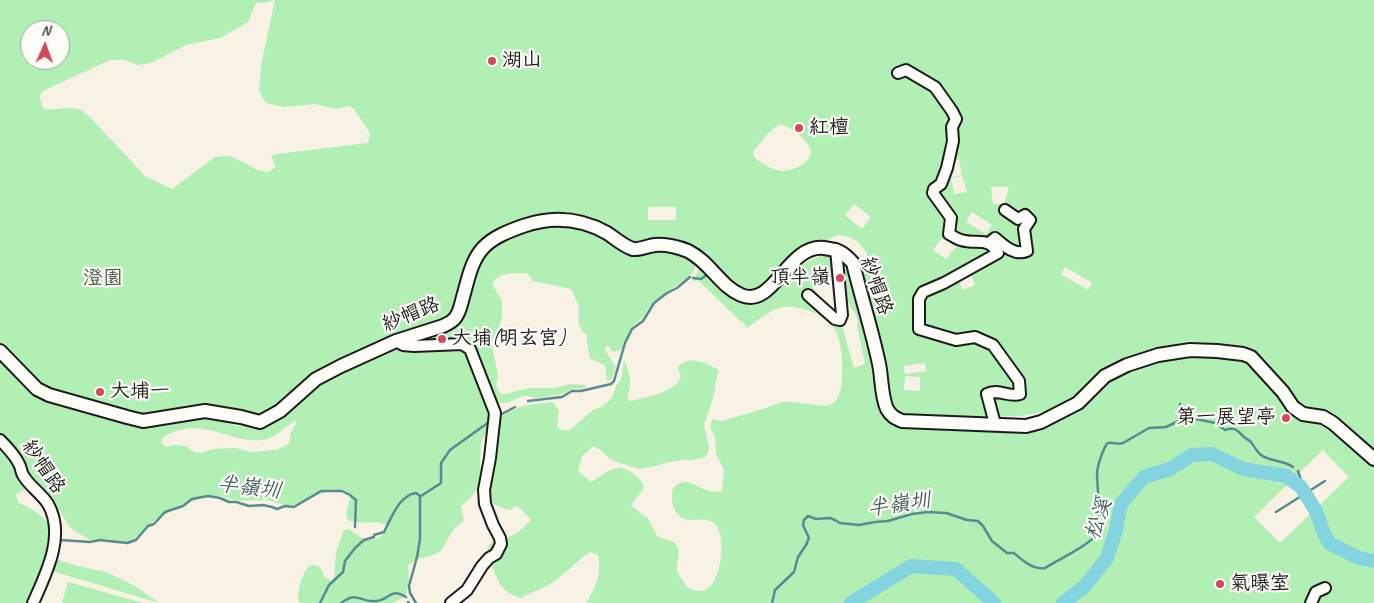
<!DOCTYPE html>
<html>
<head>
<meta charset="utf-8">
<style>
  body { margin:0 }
  #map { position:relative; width:1374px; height:603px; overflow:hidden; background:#f8f2e5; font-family:Caveat,sans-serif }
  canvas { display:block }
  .north { position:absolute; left:20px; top:20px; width:50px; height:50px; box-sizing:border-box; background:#fdfcf7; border:1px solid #a3a29f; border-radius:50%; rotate:2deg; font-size:14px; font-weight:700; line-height:20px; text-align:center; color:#1c1c1c }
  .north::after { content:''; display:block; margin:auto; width:18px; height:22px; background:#d1495b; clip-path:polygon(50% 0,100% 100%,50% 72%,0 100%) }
</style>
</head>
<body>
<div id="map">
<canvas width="1374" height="603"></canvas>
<div class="north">N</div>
</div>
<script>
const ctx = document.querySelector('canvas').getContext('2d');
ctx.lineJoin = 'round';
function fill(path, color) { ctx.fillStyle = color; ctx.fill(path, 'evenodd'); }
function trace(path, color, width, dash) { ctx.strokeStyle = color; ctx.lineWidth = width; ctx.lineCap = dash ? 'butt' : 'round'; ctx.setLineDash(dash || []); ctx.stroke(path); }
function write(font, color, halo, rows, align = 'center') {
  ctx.font = font + ' Caveat,"LXGW WenKai TC",sans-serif'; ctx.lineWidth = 4.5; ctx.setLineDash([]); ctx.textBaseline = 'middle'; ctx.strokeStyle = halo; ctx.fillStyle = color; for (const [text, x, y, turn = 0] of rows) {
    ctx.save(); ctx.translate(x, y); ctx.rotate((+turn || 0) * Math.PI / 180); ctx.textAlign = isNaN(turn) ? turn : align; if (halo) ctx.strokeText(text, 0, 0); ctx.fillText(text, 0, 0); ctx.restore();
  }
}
fill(new Path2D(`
  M0 0H1374V455L1328 414 1315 409H1302L1252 351 1207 343 1186 341 1130 359 1076 398 1047 411 1022 416 921 418 904 413 896 408 889 396 861 281 860 263 867 258V253L857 241 846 236 837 235 826 241 798 251 757 292H741L706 258 633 245 578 219 496 234 456 306 446 320 289 395 268 411 259 415 143 418 51 394 0 349ZM275 0 261 65 259 91 266 103 284 107 315 104 336 109 349 106 354 109 370 133 368 143 276 154 271 156 276 167 268 172 257 170 245 163 230 156 215 157 172 189 145 176 88 115C84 113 81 109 77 109 66 106 55 111 44 109L40 99V95L43 91 110 60H124L138 65 151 63 186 45 220 38 248 22 256 3H264ZM30 30H60V60H30ZM781 124C790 127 806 138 810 148 815 162 793 171 782 171 775 171 754 161 753 154 753 150 756 148 759 145 765 136 771 129 781 124ZM959 159 962 175 947 178 951 162ZM962 176 967 192 954 194 951 178ZM991 187H1009L1004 204H993ZM854 204 871 217 862 229 845 215ZM648 207H676V220H648ZM972 212 992 225 986 234 966 222ZM942 238 956 247 946 259 933 250ZM1065 267 1092 283 1088 290 1061 274ZM971 275 975 285 962 290 959 280ZM925 363 926 371 905 374 904 366ZM905 376 920 377V391L904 390Z
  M572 224 652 249 680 251 698 262 693 272 687 278 653 302 642 318 633 326 621 350 613 352 608 346H606L605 350 616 367 611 380 607 381 605 365 590 359 587 341V335C574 325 581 318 578 305 577 300 573 294 571 289L533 281 527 273C514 273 499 271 492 284L502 301V316L498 332 492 346 498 375 496 385 501 395 529 388H554L571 384 586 385 585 388 572 389 562 394 544 397 534 398 528 396H523L509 402 502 403 498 402 495 397 473 348 417 342 419 339 447 330 476 266 493 244 534 227Z
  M831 252 852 262 851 281 868 335 888 419 1024 431 1107 380 1137 364 1210 353 1246 361 1272 384 1297 418 1328 424 1374 463V603H586C596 587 602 573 598 555L590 552C576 561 565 575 550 584 541 590 532 591 521 598 495 591 495 571 487 549L493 540C515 537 515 535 531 520L521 509 516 506 510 510C498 506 491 506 488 493L497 420C503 416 508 411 515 409 526 404 540 404 552 402L559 410 557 427C561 430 564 431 570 430L593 410 603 406 612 398 617 384 620 381 622 375 624 359C630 375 633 381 627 398L628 400 630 401C643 398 676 392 680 378 681 374 679 371 678 367 690 354 706 363 719 370L716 381 715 390 711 405 704 425 709 447 708 453 705 457 693 460H682L669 462 651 467 640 469 613 461 599 449 594 446 582 456 578 471 591 482C608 472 618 460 635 475 639 479 643 482 644 488L631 505 639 512 647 517 658 537 674 542C675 544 677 546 678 548 680 555 676 564 677 571 678 574 681 578 683 581 686 587 687 588 694 590 720 600 726 544 718 528 709 508 678 536 672 500 671 495 672 489 675 486 687 476 696 487 707 490 711 492 717 492 722 491L724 470 716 453 715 436 710 428 712 419 722 421C737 417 751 412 766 408 772 406 778 403 784 402 798 400 823 410 833 403 847 394 843 348 837 334 830 315 797 303 779 308 767 312 756 322 746 328L744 323 739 320 698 280 693 282 702 262 746 301C774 282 798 263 831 252ZM827 277H831L834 281 857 317 858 323 857 326 865 364 854 368 841 322 813 288C813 281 822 279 827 277ZM1323 450 1349 477 1280 543 1254 517Z
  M391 347C416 351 442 344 466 351L491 411 489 429 481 441 480 466 484 470C483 483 472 498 461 506L464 520 454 529 440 552 428 557 420 558 408 565 409 580 406 596 393 603H299C296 594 303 563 315 565 326 567 320 580 332 580L334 578 336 552 344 530 349 529C352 531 355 534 359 536 371 544 383 538 389 526 376 519 362 526 348 520L346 513 350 498 348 492 331 490 313 497 298 505H285L267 500 239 501 220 496H203L194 501 181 505 154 521 130 544 108 539 90 540 69 527 56 504 26 470 24 485 26 489 16 494 18 502 35 511 48 522 50 533 48 548 56 559 77 566 106 572 135 586 159 603 52 571 41 603H0V354L35 390 143 423 195 417 214 418 237 426 262 425 314 386ZM295 420 296 424 291 432 289 444 276 450 251 452 235 448 213 449 201 453 194 452 185 446 175 445 166 447 161 443C162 437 166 435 171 433 206 418 231 444 263 440 273 439 287 426 295 420Z
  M68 582 143 603H62Z`), '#b1efb5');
trace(new Path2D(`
  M693 278 701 279 708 274
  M528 401 562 397 572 391H581L611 384 614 381 625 343 632 329 643 321 654 303 667 293 677 288 690 277
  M1180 404 1183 419
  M500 415 515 407
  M1298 471 1301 480V487
  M421 496 441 483V463L450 450 489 422
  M1276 512 1325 481
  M374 535 384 532C391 519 399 495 416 493L420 496V539L417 557 409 586 410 593 416 603
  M60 540 90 542 100 540 127 543 136 540 148 526 154 524 165 512 183 506 192 499 208 496 220 498 229 502H236L249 506 263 505 272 507 277 509 285 506 294 507 321 491H342L350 495 356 500 355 527
  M408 602 409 603
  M320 603 329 585 343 572 345 561 355 548 364 540 374 537
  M341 603C359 590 359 603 376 601 390 600 390 587 406 597
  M772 603 775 590 794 572 798 557 806 545 809 538 803 525 804 520 808 516 816 519 830 518 835 520 840 523 859 525 875 522 888 521 912 514 928 512 946 513 967 520 978 521 983 526 992 541 1007 553H1014C1022 560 1033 570 1045 568 1057 560 1086 547 1094 537 1102 525 1097 487 1097 472 1098 465 1101 456 1104 449 1105 447 1106 444 1108 443 1113 442 1118 445 1123 443L1149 428 1166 427 1183 419H1196L1215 423 1225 430C1234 427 1236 429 1242 435 1244 438 1248 439 1251 442 1254 446 1257 452 1261 455 1270 462 1284 460 1293 467`), '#5a8a91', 2.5);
trace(new Path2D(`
  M851 603 911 566 956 569 994 603
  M1063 603 1085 586 1107 558 1116 530 1121 504 1144 477 1170 469 1192 455 1212 454 1243 469 1286 476 1301 487 1316 511 1323 531 1329 543 1359 558 1374 561`), '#84d4df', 14);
const minor = new Path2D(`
  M898 73 906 70 935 87 952 111 956 119 952 127 953 141 947 168 941 184 934 189 933 193 951 218 949 234C953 236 957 239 961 240 977 245 988 236 998 253L944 283 923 292 919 299V329L956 340 975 337 993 345 1019 381 1020 394C1010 398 998 388 987 394L995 424
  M989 243 995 238C1004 246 1015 256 1027 251L1024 229 1030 220 1025 215 1018 219 1005 210
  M808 295 835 319 840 320 842 315 836 249
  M396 341 403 345 414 346 462 344 470 349 495 413 490 458 484 490 485 504 493 525 500 538 501 544 496 554 489 558 482 566 467 590 451 603
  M0 440C7 447 15 455 19 464 21 467 21 472 23 475 29 486 41 493 48 504 66 535 46 574 33 603
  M1311 603 1316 592 1325 588`);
const tertiary = new Path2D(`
  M0 351 37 389 49 395 127 417 143 421 205 411 241 417 260 422 280 411 316 379 341 366 396 341 443 326C447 324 452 322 455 318 460 312 461 304 463 297 468 280 471 261 483 248 493 237 509 231 523 226 552 216 580 218 607 233 615 238 623 246 633 249 640 250 647 246 655 245 666 244 678 247 688 251 710 262 720 286 741 295 774 309 787 244 824 248 839 250 843 252 853 263 861 297 872 330 879 364 882 378 881 396 887 409 891 416 895 418 902 421L1026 426 1041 422 1078 403 1105 376 1127 365 1158 355 1190 350 1217 351 1243 354 1251 357 1283 392 1293 407 1303 414 1323 417 1333 423 1374 459`);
trace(minor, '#1c1c1c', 14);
trace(tertiary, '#1c1c1c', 16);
trace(minor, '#fdfcf7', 10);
trace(tertiary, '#fdfcf7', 12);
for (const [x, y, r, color] of [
  [492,61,5,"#d1495b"],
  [799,128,5,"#d1495b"],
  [840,278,5,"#d1495b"],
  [442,339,5,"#d1495b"],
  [100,392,5,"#d1495b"],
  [1286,418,5,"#d1495b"],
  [1220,584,5,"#d1495b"]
]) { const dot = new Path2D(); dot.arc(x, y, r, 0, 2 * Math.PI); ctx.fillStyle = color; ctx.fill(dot); trace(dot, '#fdfcf7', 2); }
write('20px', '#1c1c1c', '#fdfcf7', [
  ["湖山",502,61],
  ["紅檀",809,128],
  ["頂半嶺",830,278,"right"],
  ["大埔(明玄宮)",452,339],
  ["大埔一",110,392],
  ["第一展望亭",1276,418,"right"],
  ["氣曝室",1230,584]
], 'left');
write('20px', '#495b4a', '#fdfcf7', [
  ["澄園",103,279]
]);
write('20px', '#1c1c1c', '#fdfcf7', [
  ["紗帽路",876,286,71],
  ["紗帽路",411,315,-22],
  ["紗帽路",43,467,56]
]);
write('italic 21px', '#405c60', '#fdfcf7', [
  ["半嶺圳",249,488,7],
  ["半嶺圳",899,505,-8],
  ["松溪",1099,519,-71]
]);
</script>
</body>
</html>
